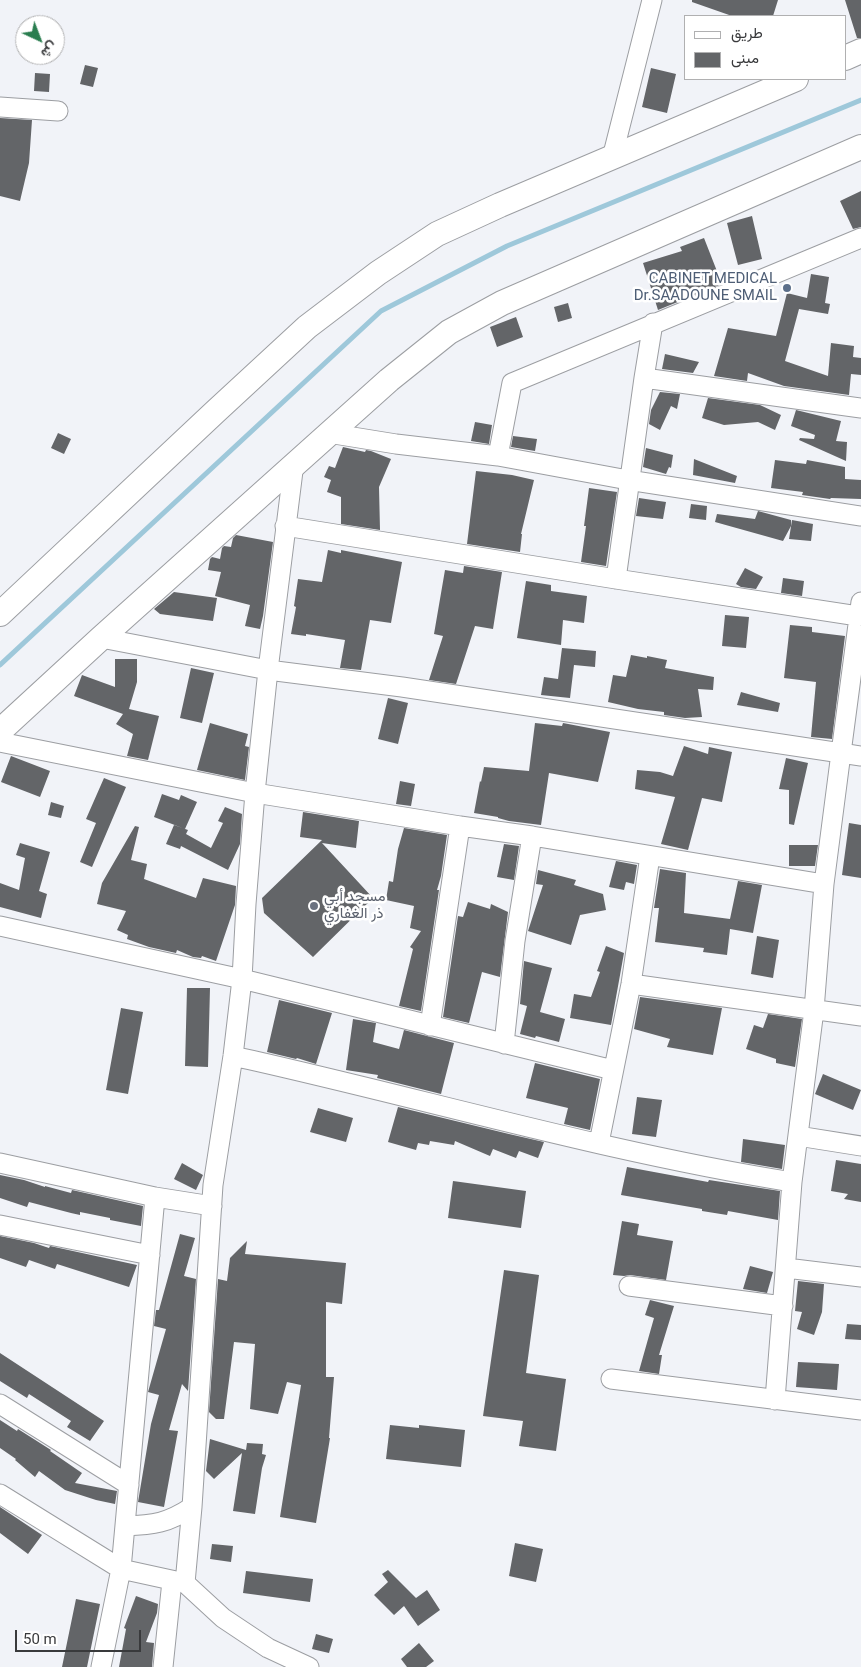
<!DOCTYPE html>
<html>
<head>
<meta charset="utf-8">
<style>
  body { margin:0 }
  #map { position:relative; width:861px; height:1667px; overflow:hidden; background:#f1f3f8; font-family:Roboto,Vazirmatn,sans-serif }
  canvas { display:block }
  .legend { position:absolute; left:684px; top:15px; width:162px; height:65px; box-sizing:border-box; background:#fff; border:1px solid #b0b0b1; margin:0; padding:6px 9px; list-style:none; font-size:15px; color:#393a3c }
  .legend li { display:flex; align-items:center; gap:10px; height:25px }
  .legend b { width:25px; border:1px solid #b0b0b1 }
  .north { position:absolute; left:15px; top:15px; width:50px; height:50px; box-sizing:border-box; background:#fff; border:1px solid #b0b0b1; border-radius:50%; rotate:137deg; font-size:14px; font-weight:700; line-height:20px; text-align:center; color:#393a3c }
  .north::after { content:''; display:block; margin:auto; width:18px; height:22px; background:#297d4f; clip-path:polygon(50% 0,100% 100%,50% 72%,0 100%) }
  .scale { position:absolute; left:15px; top:1630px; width:126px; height:22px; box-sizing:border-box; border:2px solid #393a3c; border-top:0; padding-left:6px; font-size:15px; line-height:18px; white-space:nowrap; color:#393a3c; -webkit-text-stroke:4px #fff; paint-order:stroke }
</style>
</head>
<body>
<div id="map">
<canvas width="861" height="1667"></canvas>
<ul class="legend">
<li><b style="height:6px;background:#fff"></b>طريق</li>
<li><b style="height:14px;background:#636568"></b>مبنى</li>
</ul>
<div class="north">ش</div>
<div class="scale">50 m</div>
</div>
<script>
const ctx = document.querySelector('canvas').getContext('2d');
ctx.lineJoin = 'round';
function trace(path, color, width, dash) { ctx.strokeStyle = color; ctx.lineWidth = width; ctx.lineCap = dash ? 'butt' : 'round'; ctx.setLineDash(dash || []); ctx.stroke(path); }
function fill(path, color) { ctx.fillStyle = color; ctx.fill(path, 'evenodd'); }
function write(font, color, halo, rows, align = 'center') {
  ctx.font = font + ' Roboto,Vazirmatn,sans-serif'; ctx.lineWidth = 5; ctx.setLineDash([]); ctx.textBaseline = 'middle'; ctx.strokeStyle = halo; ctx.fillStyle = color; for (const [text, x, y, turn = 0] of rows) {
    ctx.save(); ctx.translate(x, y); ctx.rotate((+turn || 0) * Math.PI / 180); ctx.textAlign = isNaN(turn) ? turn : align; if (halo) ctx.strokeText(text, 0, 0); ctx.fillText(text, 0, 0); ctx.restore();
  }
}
trace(new Path2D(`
  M0 665 381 311 507 246 861 100`), '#9ec8da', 5);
fill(new Path2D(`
  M692 0H778L773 16H732L692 2Z
  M845 0H861V38H857Z
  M85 65 98 68 93 87 80 84Z
  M651 68 676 74 667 113 642 107Z
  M35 73 50 74 49 92 34 91Z
  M0 118 32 120 29 163 20 201 0 196Z
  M861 191V227L853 229 840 201Z
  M752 216 762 259 738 265 727 223Z
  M704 238 722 284 658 310 643 263 682 251 680 247Z
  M811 274 829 277 825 303 830 304 828 314 799 309 785 361 828 376 831 343 854 346 853 357 861 358V375L851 374 849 395 784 386 748 373 747 381 714 376 728 328 776 336 787 293 807 298Z
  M568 303 572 318 558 322 554 307Z
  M516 317 523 337 497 347 490 327Z
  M665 354 699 362 693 373 662 369Z
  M660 392 680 394 677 409 671 406 660 430 649 424 651 410Z
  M708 398 760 405 781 415 775 430 758 422 724 425 702 418Z
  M796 410 841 421 836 441 847 442 846 461 799 440 800 438 814 439 815 435 791 426Z
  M475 422 492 425 489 444 471 441Z
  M58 433 71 439 64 454 51 448Z
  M513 436 537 439 535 451 511 447Z
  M343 447 365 452 366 450 371 451 391 459 379 487 380 530 341 524V497L327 492 331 480 324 477 329 466 335 468Z
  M646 448 673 455 671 468 669 467 666 474 643 467Z
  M694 459 737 476 735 483 693 475Z
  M775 460 806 464 807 460 845 467V479L861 480V499L831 498 830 499 802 495 803 492 771 488Z
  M476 471 512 475 534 480 521 534H522L520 552 467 544Z
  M589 488 617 492 606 566 581 562 586 526H584Z
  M639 498 666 502 663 519 636 516Z
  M691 504 707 506 706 520 689 518Z
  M758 511 791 520V526L783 541 715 522 717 514 755 519Z
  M792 520 813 524 811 541 789 539Z
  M236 535 273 542 263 616 260 629 245 626 250 605 215 596 221 572 208 570 210 559 212 557 220 559 222 548 224 546 231 547 233 538Z
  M328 550 341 553V550L402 562 391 623 370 620 361 670 340 668 345 640 306 634V636L291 634 296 607 294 606 298 579 322 582Z
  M464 566 502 572 493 629 475 626 456 684 429 680 443 636 434 634 445 570 463 573Z
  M745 568 763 577 756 589 741 587 736 584Z
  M783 578 804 581 802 596 781 593Z
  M526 581 551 585V591L587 596 584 623 563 620 561 645 517 638Z
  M174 592 217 598 213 621 160 614 154 609Z
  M725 615 749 617 746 648 722 646Z
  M790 625 812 627V632L845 636 832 739 811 737 816 682 784 678Z
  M562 648 596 651 595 667 574 665 570 698 541 695 544 677 558 679Z
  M631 655 647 658V656L667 660 665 668 714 677 713 690 698 689 702 717 685 718 664 715V712L638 709 608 702 613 675 626 677Z
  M115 659H137V682L129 709 159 716 148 760 127 756 133 734 116 724 123 714 74 696 82 675 115 687Z
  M191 668 214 673 202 723 180 718Z
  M741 692 780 703 778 712 737 705Z
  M388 698 408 703 398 744 378 739Z
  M210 723 248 734 245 746 249 747 245 780 197 770Z
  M535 723 562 726 563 723 610 732 598 782 549 773 541 825 509 821 498 818V817L474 813 480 781 481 782 484 767 529 771Z
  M684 746 708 754 709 747 732 752 722 802 702 798 688 850 661 844 675 797 635 789 637 770 660 772 673 776Z
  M11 756 50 771 40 797 1 782Z
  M786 758 808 763 794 825 789 824V790L779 789Z
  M104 778 126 787 92 867 80 862 96 823 86 819Z
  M400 781 415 784 411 806 396 804Z
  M162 794 179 800 181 795 197 802 185 829 154 817Z
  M51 802 64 806 61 818 48 815Z
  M225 807 242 814 240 844 228 870 181 846 180 849 166 844 174 825 188 830 186 834 211 848 223 823 218 821Z
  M303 812 359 821 356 848 322 843 373 898 313 957 264 913 262 898 322 840 300 837Z
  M849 823 861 825V878L842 875Z
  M135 826 139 827 131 860 147 864 144 879 196 898 203 878 236 886 235 905 216 961 202 956 201 958 193 957 177 950 176 953 149 947 127 939 128 935 117 930 126 911 97 904 102 883Z
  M404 828 447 835 441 876 437 890H439L421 1011 399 1006 413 949 410 947 421 931 410 928 414 906 386 900 389 881 393 882 398 849Z
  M20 843 50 852 39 891 47 894 41 918 0 907V883L19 890 25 858 16 855Z
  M504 844 519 846 514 880 497 877Z
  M789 845H818L815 866H789Z
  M616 861 637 865 634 884 626 882 624 890 609 887Z
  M660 869 686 873 684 913 730 919 738 881 762 885 753 933 730 929 727 955 703 952 704 948 655 942 659 908H654Z
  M538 870 576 880 574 885 603 894 606 910 580 915 571 945 528 931 543 885 536 884Z
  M468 902 490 909 491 904 508 912 500 977 482 972 469 1023 443 1017 458 916 463 917Z
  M757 936 779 940 773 978 751 974Z
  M606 946 624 953 611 1025 570 1018 574 994 591 997 600 972 597 971Z
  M524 961 552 968 540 1012 565 1019 559 1042 536 1036 535 1038 520 1034 527 1006 520 1004Z
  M187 988H210L208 1067 185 1066Z
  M640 997 722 1008 713 1055 667 1047 670 1039 634 1029Z
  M279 1000 332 1013 316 1064 297 1058 296 1059 267 1052Z
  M121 1008 143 1012 128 1094 106 1090Z
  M768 1014 802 1019 795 1067 776 1063V1059L746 1049 754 1025 763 1028Z
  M353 1019 376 1023 373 1042 399 1049 404 1030 454 1043 441 1094 377 1078 378 1075 346 1070Z
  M535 1063 600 1079 590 1130 564 1124 568 1108 526 1098Z
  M823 1074 861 1090 853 1110 815 1094Z
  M637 1097 662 1100 656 1137 632 1134Z
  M398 1107 509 1134 544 1142 538 1158 519 1151 516 1158 493 1149 490 1156 455 1141 454 1145 430 1141 429 1145 418 1143 416 1150 388 1142Z
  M318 1108 353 1118 346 1142 310 1132Z
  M743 1139 785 1145 782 1169 741 1162Z
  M836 1160 861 1164V1202L844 1199 848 1194 831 1191Z
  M182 1163 203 1175 196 1190 174 1179Z
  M627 1167 708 1182 709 1180 780 1191 778 1220 728 1211 727 1215 702 1211V1209L621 1195Z
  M0 1175 24 1180 45 1187V1186L71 1193 72 1190 143 1206 141 1226 110 1220V1218L80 1212V1215L71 1213 29 1202 27 1207 0 1198Z
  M453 1181 526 1191 521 1228 448 1218Z
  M622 1221 639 1224 637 1235 673 1241 666 1280 630 1275 624 1276 613 1275Z
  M180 1234 195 1238 184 1276 196 1279 188 1391 182 1384 169 1430 178 1431 164 1507 138 1502 151 1424 159 1395 148 1392 166 1329 154 1326 156 1310H159Z
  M0 1236 34 1243 49 1248 50 1246 137 1265 129 1287 57 1264 55 1269 29 1260 26 1267 0 1258Z
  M247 1241 245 1254 346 1263 342 1304 326 1302V1377H334L329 1438H330L316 1523 280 1517 301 1385 287 1382 278 1414 250 1409 255 1344 234 1342 224 1419H216L209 1412 218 1279 227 1281 230 1258Z
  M750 1266 773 1272 767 1293 743 1289Z
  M504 1270 539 1275 526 1373 566 1379 556 1451 519 1446 523 1421 483 1416Z
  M798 1281 824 1284 822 1312 814 1335 797 1329 802 1312 795 1311Z
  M650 1300 674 1306 659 1355H662L659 1374 639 1371 654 1318 645 1315Z
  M847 1324 861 1325V1340L845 1339Z
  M0 1353 104 1421 90 1441 67 1427 71 1421 29 1394 27 1398 0 1381Z
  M798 1362 839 1364 837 1390 796 1387Z
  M0 1420 17 1431 18 1429 51 1450 50 1451 82 1473 75 1483 117 1491 115 1504 96 1500 65 1490 39 1471 35 1477 15 1460 16 1459 0 1448Z
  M390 1425 419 1428V1425L465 1430 461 1467 386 1459Z
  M210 1439 246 1450 247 1443 263 1444 262 1454 266 1455 262 1468 255 1514 233 1511 242 1453 214 1479 206 1471Z
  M0 1507 42 1535 28 1554 0 1533Z
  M515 1543 543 1549 536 1582 509 1576Z
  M212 1544 233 1546 231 1562 210 1559Z
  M388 1570 416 1598 427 1590 440 1610 418 1626 404 1606 394 1615 374 1595 388 1582 382 1574Z
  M246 1571 313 1579 310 1602 243 1593Z
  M136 1596 158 1604 157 1613 146 1642 154 1643 152 1667H119L126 1629 124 1628Z
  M76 1599 100 1604 87 1667H62Z
  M316 1634 333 1639 329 1653 312 1649Z
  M419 1643 434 1661 426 1667H407L401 1659Z`), '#636568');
const minor = new Path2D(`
  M0 107 58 111
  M612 158 652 0
  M653 323 644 378 861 408
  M328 433 396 444 498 456 628 480 861 516
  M498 456 512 383 861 238
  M285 526 616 579 858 616
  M616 579 644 378
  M861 602 841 753 861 756
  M101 638 268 670 402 687 841 753 824 884 814 1010 792 1182 775 1400
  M0 742 255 793 460 826 430 1026
  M460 826 532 836 824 884
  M0 926 242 979 613 1070
  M631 984 861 1016
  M504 1044 515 941 532 836
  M233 1056C419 1097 603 1152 792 1182
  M798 1136 861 1146
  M599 1143 631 984 650 856
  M0 1163 155 1197 212 1206
  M0 1225 150 1255
  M786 1268 861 1277
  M629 1286 783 1306
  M611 1379 861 1410
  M0 1404 129 1485
  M0 1494 121 1569 185 1583 223 1618 268 1648 309 1667
  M125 1526C154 1525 168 1523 192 1507
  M185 1583 192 1507 213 1185 233 1056 242 979 246 904 255 793 268 670 294 463
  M101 1667 121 1569 155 1197
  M163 1667 172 1581`);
const tertiary = new Path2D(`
  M845 58 861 51
  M0 614 215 412 307 327 378 273 437 234 500 205 796 79
  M0 731 101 638 389 380 449 332 502 303 861 147`);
trace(minor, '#9c9ea2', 21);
trace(tertiary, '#9c9ea2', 26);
trace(minor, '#fff', 19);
trace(tertiary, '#fff', 24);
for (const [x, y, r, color] of [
  [787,288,5,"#5c6f8a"],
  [314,906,5,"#6b7280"]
]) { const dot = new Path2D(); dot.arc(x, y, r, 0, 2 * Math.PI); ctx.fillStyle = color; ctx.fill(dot); trace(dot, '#fff', 2); }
write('15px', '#4e5e75', '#fff', [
  ["CABINET MEDICAL",777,279],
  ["Dr.SAADOUNE SMAIL",777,296]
], 'right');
write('15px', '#5b616d', '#fff', [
  ["مسجد أبي",324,897],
  ["ذر الغفاري",324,914]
], 'left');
</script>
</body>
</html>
